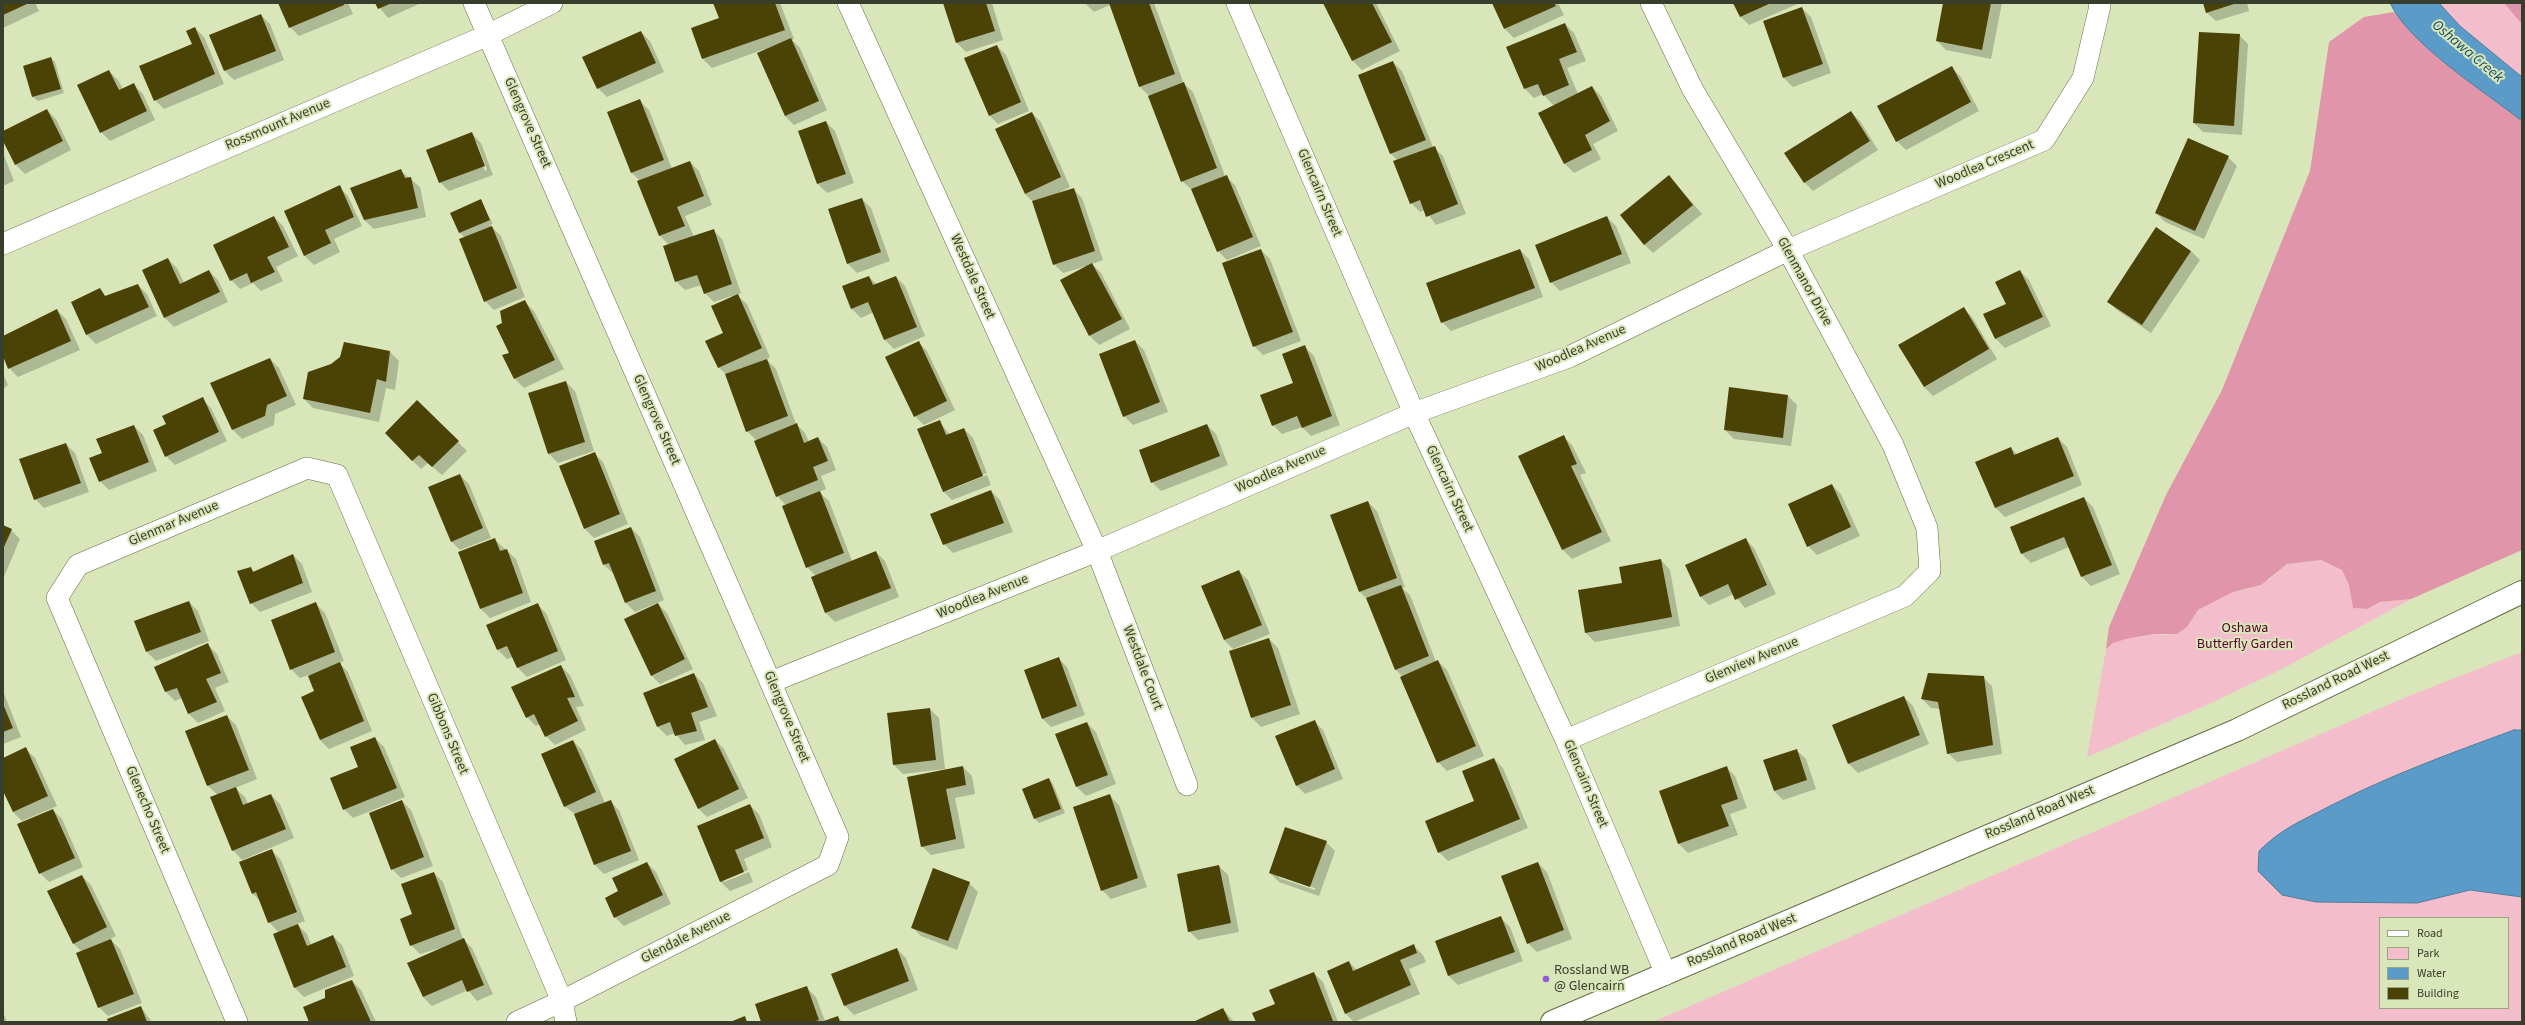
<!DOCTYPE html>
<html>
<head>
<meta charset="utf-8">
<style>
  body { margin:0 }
  #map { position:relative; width:2525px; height:1025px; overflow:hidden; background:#d9e6b9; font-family:"Source Sans 3",sans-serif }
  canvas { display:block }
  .frame { position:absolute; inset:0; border:4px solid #383e2c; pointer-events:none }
  .legend { position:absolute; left:2379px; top:917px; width:130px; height:92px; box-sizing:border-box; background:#d9e6b9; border:1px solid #99a381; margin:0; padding:5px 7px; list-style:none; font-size:12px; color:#383e2c }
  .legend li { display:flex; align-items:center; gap:8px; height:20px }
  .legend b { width:20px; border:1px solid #99a381 }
</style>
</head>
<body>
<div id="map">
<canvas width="2525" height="1025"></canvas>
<div class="frame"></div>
<ul class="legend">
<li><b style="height:5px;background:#fff"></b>Road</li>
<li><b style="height:11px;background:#f4bdcc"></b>Park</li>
<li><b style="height:11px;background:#5a9bc8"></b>Water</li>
<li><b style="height:11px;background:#4b4306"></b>Building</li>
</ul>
</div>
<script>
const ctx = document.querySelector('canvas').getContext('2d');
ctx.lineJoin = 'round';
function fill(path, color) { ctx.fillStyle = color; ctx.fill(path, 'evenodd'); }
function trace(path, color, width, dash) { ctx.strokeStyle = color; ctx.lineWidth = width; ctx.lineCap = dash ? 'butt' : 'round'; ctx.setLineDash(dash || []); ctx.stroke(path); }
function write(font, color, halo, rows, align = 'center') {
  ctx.font = font + ' "Source Sans 3",sans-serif'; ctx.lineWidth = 4; ctx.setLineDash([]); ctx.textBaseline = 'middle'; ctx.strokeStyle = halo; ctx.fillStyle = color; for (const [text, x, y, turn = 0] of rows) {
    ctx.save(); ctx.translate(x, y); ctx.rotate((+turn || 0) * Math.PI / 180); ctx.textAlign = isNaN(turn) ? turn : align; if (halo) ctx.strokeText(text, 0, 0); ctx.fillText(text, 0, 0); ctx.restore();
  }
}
fill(new Path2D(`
  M2439 3H2522V77L2460 26Z
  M2321 560 2342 570 2349 585 2353 608 2367 609 2380 602 2411 599 2282 669 2213 702 2087 757 2106 649 2113 643 2126 639 2153 634 2167 635 2187 627 2198 610 2233 592 2248 589 2270 579 2287 564Z
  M2522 652V1022H1653L2411 695ZM2380 918H2508V1008H2380Z`), '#f4bdcc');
fill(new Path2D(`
  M2504 3H2522V24Z
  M2394 12 2445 62 2522 121V550L2411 599 2380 602 2367 609 2353 608 2349 585 2342 570 2321 560 2287 564 2261 585 2233 592 2198 610 2187 627 2177 634H2153L2126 639 2113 643 2106 649 2109 627 2166 495 2222 390 2310 171 2329 42 2364 17Z`), '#e095aa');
const water = new Path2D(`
  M2390 3H2439L2460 26 2522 77V121C2484 91 2410 45 2390 3Z
  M2514 730H2522V897L2470 890 2417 903 2316 902 2282 895 2258 871 2259 851C2281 829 2301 821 2328 807 2388 776 2451 753 2514 730Z`);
fill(water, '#5a9bc8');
trace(water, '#507f99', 1);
fill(new Path2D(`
  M3 3H35L39 11 3 28Z
  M279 3H348L353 14 299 36 290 27Z
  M376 3H421L388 18Z
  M714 3H780L794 39 792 40 800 48 827 110 794 125 785 116 758 54 765 49 712 68 703 59 693 29 720 19Z
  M944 3H992L1003 40 966 52 957 43Z
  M1085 3H1154L1184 84 1193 92 1225 176 1235 185 1261 246 1227 260 1218 251 1192 190 1182 181 1149 96 1140 87 1110 5 1094 12Z
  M1325 3H1376L1400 51 1362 70 1353 61Z
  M1493 3H1558L1564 15 1514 38 1505 29Z
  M1735 3H1800L1749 25 1740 16Z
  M1944 3H2002L1991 59 1946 50 1937 41Z
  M2204 3H2247L2249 11 2216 21 2206 12Z
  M1802 8 1811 17 1831 73 1793 87 1784 78Z
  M261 15 270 24 284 60 234 80 225 71 210 35Z
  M1565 24 1574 33 1586 61 1567 68 1578 94 1592 87 1601 96 1618 131 1593 144 1601 159 1574 173 1565 164 1554 106 1543 94 1534 98 1525 89Z
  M195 28 204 37 224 84 164 109 155 100 193 45Z
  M641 32 650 41 664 72 607 97 598 88Z
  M2239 35 2248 44 2242 135 2203 132 2194 123Z
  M997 46 1006 55 1029 111 998 124 989 115Z
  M51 58 55 62 64 93 38 101 33 97 24 66Z
  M1393 62 1402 71 1433 147 1443 156 1466 214 1436 225 1425 210 1420 212 1411 203 1398 161 1391 154Z
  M1952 68 1961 77 1979 111 1906 150 1897 141Z
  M109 71 118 80 123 89 134 85 143 94 155 120 110 141 101 132Z
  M640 101 649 110 672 169 690 162 699 171 712 205 685 216 694 237 713 230 722 239 741 293 737 295 747 304 770 357 762 362 767 360 776 369 796 424 805 433 809 442 818 438 827 447 836 470 821 476 826 489 819 492 829 501 852 561 876 552 885 561 899 597 835 622 826 613 812 577 816 576 807 567 786 505 777 496 757 441 747 431 727 375 718 367 732 296 714 302 705 293 702 285 685 290 676 281 669 245 660 236 640 181 632 173Z
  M47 110 56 119 71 150 25 174 16 165 3 139V132Z
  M1851 112 1860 121 1878 150 1813 191 1804 182Z
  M1032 113 1041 122 1070 187 1054 195 1073 189 1082 198 1103 260 1092 264 1101 273 1130 329 1099 345 1090 336 1061 280 1087 266 1063 273 1054 264 1033 202 1025 194Z
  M826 122 835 131 854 183 827 193 818 184 799 132Z
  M472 134 481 143 493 175 449 191 440 182ZM475 143H477L487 170 485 171Z
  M3 153 14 181 3 186Z
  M2228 157 2237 166 2204 239 2165 222 2156 213Z
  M401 171 420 187 426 217 374 229 364 220Z
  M1669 176 1702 214 1653 253 1644 244Z
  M339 187 348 196 362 226 334 239 340 252 314 265 305 256 285 211Z
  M862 199 871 208 890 261 857 273 848 264 829 210Z
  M480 200 493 224 490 225 501 236 525 297 494 310 485 301 465 238 460 233 452 213Z
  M274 217 283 226 298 256 276 267 283 281 261 291 253 283 240 289 231 280Z
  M1607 217 1616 226 1631 263 1560 291 1551 282Z
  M1261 250 1270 259 1301 341 1263 355 1254 346Z
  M1520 250 1529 259 1543 297 1451 331 1442 322Z
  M2191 251 2200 260 2151 333 2117 310 2108 301Z
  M168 259 177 268 184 283 209 271 218 280 228 302 174 327 165 318 143 271Z
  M2020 271 2029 280 2051 326 2005 348 1996 339 1984 315 2007 304Z
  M869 277 877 285 896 277 905 286 925 336 894 349 885 340 874 312 861 318 852 309 843 287Z
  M138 285 147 294 157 316 96 344 87 335 99 290 106 296Z
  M525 302 534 311 564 369 524 388 515 379 504 356 510 354 504 323Z
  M1963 308 1972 317 1997 359 1933 396 1924 387 1900 345Z
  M57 310 66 319 80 350 18 377 9 368 3 353V337Z
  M1135 341 1144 350 1168 412 1133 425 1124 416Z
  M918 342 927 351 955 410 924 425 915 416Z
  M1305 347 1314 356 1340 425 1311 436 1302 427 1282 434 1273 425 1294 383Z
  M390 352 399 361 395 390 386 388 379 422 313 408 304 399 331 365 341 357Z
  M270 359 279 368 296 405 275 414 274 425 242 439 233 430 212 384Z
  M3 374 8 385 3 389Z
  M566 382 575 391 594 451 558 463 549 454Z
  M1730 388 1788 396 1797 405 1791 446 1734 439 1725 430Z
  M202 399 211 408 227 441 175 465 166 456 168 425Z
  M417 401 467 451 442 475 428 463 421 469 412 460Z
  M939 421 950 435 964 429 973 438 987 473 947 489V491L987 475 991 485 952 500 943 491Z
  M1207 425 1216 434 1228 465 1161 491 1152 482Z
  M134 426 143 435 157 471 109 490 100 481 103 454Z
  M1563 436 1572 445 1586 473 1580 475 1611 541 1572 559 1563 550 1519 457Z
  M2058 438 2067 447 2082 485 2005 517 1996 508 2011 448 2018 455Z
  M66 444 75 453 89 492 44 508 35 499Z
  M594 453 603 462 628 524 594 538 585 529Z
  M460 475 469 484 491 538 460 550 451 541Z
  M1832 485 1841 494 1860 536 1817 555 1808 546Z
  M991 491 1000 500 1013 532 953 553 944 544Z
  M2084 498 2093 507 2120 574 2091 586 2082 577 2069 547 2031 563 2022 554 2012 528Z
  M1368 502 1377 511 1405 587 1402 588 1410 595 1436 662 1438 661 1447 670 1484 756 1447 771 1438 762 1402 676 1396 670 1367 599 1360 592Z
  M3 526 11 530 20 539 3 579Z
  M631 528 640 537 664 600 657 603 667 613 693 669 660 684 651 675 657 603 635 612 626 603 614 574 604 565 595 542Z
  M1745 539 1754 548 1776 594 1745 608 1734 594 1709 605 1700 596Z
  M495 540 516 559 531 602 490 618 481 609Z
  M293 555 302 564 312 592 260 612 251 603 250 568 255 572Z
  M1661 560 1670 570 1680 626 1595 642 1586 633 1624 583Z
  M1239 571 1248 580 1270 634 1233 649 1224 640Z
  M189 602 198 611 209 641 156 661 147 652Z
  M316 604 325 613 344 661 339 663 348 672 372 731 329 749 320 740 302 697 316 692 309 675 300 678 291 669Z
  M537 604 546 613 566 660 527 677 518 668 513 657 507 659 498 650 488 625Z
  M1269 639 1278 648 1300 714 1261 727 1252 718 1230 652Z
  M208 645 217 654 229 682 215 688 225 711 198 723 189 714 182 698 175 701 166 692 156 667Z
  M1058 658 1067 667 1085 715 1051 727 1042 718Z
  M561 666 570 675 584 706 576 707 586 730 555 745 546 736 540 724 536 726 527 717Z
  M694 674 703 683 717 716 699 722 705 740 685 745 675 733 667 736 658 727 645 694Z
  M1983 677 1992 686 2002 754 1957 762 1948 753 1941 709 1931 708 1922 699Z
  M3 691 21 737 3 744Z
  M1904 697 1913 706 1929 744 1858 773 1849 764 1833 725Z
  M930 709 939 718 945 769 903 774 894 765Z
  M227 716 236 725 257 779 235 788 245 797 248 804 271 795 280 804 294 838 242 860 233 850 218 795 208 786 186 732Z
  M1314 721 1323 730 1343 779 1305 794 1296 785Z
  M1087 723 1096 732 1116 784 1086 796 1077 787Z
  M375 738 384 747 405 797 353 818 344 809 359 768Z
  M715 740 724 749 748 798 707 817 698 808Z
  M573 741 582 750 605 803 610 801 619 810 639 860 604 874 595 865 575 814 564 806Z
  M26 749 35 758 57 806 22 821 13 812 3 789V759Z
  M1796 750 1806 759 1816 789 1783 800 1774 791Z
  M1494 759 1503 768 1528 828 1448 861 1439 852 1475 801Z
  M963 767 972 776 975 794 955 798 965 848 931 855 922 846 908 778Z
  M1726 767 1735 776 1747 808 1730 814 1738 835 1688 853 1679 844 1660 791Z
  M1049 779 1053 784 1065 813 1039 823 1035 819 1023 789Z
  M1110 796 1119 805 1147 887 1111 899 1102 890Z
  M402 801 411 810 433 866 401 878 392 869Z
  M750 805 759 814 772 847 744 859 748 870 724 880V882L749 872 753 882 730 891 721 882 698 826Z
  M53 810 62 819 83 867 49 882 40 873Z
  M1326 842 1335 851 1319 896 1279 882 1270 873ZM1279 876 1315 888V890L1279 878Z
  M272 851 281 860 305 921 297 924 307 934 311 945 333 936 342 945 354 976 304 997 295 988 279 933 269 922 261 902 253 894Z
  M647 863 656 872 671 904 624 926 615 917 620 892Z
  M1538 863 1547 872 1572 939 1537 952 1528 943Z
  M1219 866 1228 875 1239 932 1198 940 1189 931Z
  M434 873 443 882 463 939 472 948 493 994 477 1001 468 990 432 1006 423 997 451 945 420 954 411 945 413 915Z
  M82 876 91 885 116 936 110 939 120 949 142 1003 108 1016 99 1007 82 952 73 943Z
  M969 883 978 892 957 950 921 936 912 927Z
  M1501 918 1510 927 1523 961 1458 985 1449 976 1436 942Z
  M1414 946 1423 955 1426 962 1409 969 1420 994 1354 1022 1346 1014 1328 971 1349 962 1357 970Z
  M897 949 906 958 918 990 854 1015 845 1006 833 974Z
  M1314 973 1323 982 1338 1022H1257L1253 1013 1276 1005Z
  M352 981 361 990 376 1022H311L326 999Z
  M807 988 816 997 825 1021 838 1017 842 1022H762Z
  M141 1007 152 1022H109Z
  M1223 1009 1234 1022H1195Z
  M3 1012 7 1022H3Z`), '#0003');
fill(new Path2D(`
  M3 3H29L3 15Z
  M278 3H344V5L289 28Z
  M375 3H392L378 9Z
  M713 3H775L785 30 702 59 691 28 719 18Z
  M943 3H986L995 31 956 43Z
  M1109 3H1149L1175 74 1139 87Z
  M1323 3H1372L1392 42 1352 61Z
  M1492 3H1554L1556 6 1504 29Z
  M1733 3H1771L1740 17Z
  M1943 3H1991L1982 50 1936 41Z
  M2203 3H2237L2206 13Z
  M1802 7 1823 64 1783 78 1763 21Z
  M261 14 276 51 224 71 209 35Z
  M1565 23 1577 52 1559 59 1569 85 1543 96 1538 84 1524 89 1506 47Z
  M195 27 215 74 154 101 139 66 192 44 186 31Z
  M641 31 656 63 597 89 582 57Z
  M2199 32 2240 34 2234 126 2193 123Z
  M791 38 819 101 785 116 757 53Z
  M997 45 1021 102 989 116 964 58Z
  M51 57 61 89 32 97 23 66Z
  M1393 61 1426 140 1390 154 1358 75Z
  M1952 66 1971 102 1896 142 1877 106Z
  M109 70 119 90 134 83 147 111 100 133 77 85Z
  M1184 82 1217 168 1181 182 1148 96Z
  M1592 86 1610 121 1585 135 1592 150 1564 164 1538 113Z
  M640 99 664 160 631 173 607 112Z
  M47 109 63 141 15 165 3 141V131Z
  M1851 111 1870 141 1804 183 1784 153Z
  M1032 112 1061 177 1025 194 995 129Z
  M826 121 846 174 817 184 798 131Z
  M472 132 485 166 439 183 426 150Z
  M2188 138 2229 156 2195 231 2155 213Z
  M1435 146 1458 204 1426 217 1420 200 1410 204 1393 161Z
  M690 161 704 196 677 207 685 226 659 236 637 181Z
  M401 169 405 178 411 177 418 208 364 220 350 188Z
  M1227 175 1253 237 1217 252 1191 189Z
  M1669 175 1693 205 1644 245 1620 215Z
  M340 185 354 217 325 230 331 243 304 256 284 211Z
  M1074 188 1095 251 1053 265 1032 201Z
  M862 198 881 252 847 264 828 209Z
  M481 199 490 220 459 233 450 213Z
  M274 216 289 247 267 257 275 272 251 283 247 273 230 281 213 245Z
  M1607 216 1622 254 1550 283 1535 245Z
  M492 226 517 288 484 302 459 239Z
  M2156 227 2191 251 2142 325 2107 302Z
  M714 229 732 284 704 294 697 275 675 282 663 246Z
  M1261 249 1293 332 1253 347 1222 263Z
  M1520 249 1535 288 1441 323 1426 283Z
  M168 258 180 284 209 270 220 292 164 318 142 270Z
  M1092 263 1122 319 1089 336 1060 280Z
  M2020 270 2043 317 1995 339 1983 314 2006 304 1995 282Z
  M869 276 873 285 896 276 917 327 884 340 868 302 851 309 842 286Z
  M138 284 149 307 86 335 71 302 100 288 105 296Z
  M738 294 762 348 718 368 705 341 723 333 711 306Z
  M525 300 555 360 514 379 502 355 509 353 496 326 502 323 500 311Z
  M1964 307 1989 349 1924 387 1898 345Z
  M57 309 71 341 8 369 3 356V336Z
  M1135 340 1160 402 1123 417 1099 354Z
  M919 341 947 401 914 417 885 357Z
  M344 342 390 351 386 382 377 379 370 413 303 399 308 372 331 364 340 357Z
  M1305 345 1332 416 1302 428 1297 416 1272 426 1260 395 1293 383 1282 354Z
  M270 358 287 396 267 405 265 416 232 430 210 383Z
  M767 359 788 416 746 432 725 374Z
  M566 381 585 442 548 454 528 393Z
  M1729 387 1788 395 1783 438 1724 430Z
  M203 397 219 432 165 457 153 430 166 424 162 416Z
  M417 400 459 441 432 467 419 455 412 461 385 433Z
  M940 420 946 435 964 428 983 476 943 492 917 429Z
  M797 423 804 443 818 437 828 461 813 467 818 480 776 497 754 441Z
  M1207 424 1220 456 1151 483 1139 450Z
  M134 425 149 462 99 482 89 458 102 453 96 439Z
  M1564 435 1577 464 1571 466 1602 532 1562 550 1518 456Z
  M2058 437 2074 476 1995 508 1975 462 2011 447 2014 455Z
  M66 443 81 483 34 500 19 459Z
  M595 452 620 514 584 529 559 466Z
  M460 474 483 528 451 542 428 487Z
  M1832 484 1851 527 1807 547 1788 504Z
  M991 490 1004 523 943 545 930 514Z
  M820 491 844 553 806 568 782 506Z
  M2084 497 2112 565 2081 577 2064 537 2021 554 2010 527Z
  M1368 501 1397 578 1359 592 1330 515Z
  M3 525 12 529 3 549Z
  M631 527 656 591 625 603 609 563 603 565 594 541Z
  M495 538 500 551 507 549 523 593 480 609 458 552Z
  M1746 538 1767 585 1735 600 1728 584 1700 597 1685 565Z
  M876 551 891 588 825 613 811 577Z
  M293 554 303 583 250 604 237 571 251 567 253 572Z
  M1661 559 1672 617 1585 633 1578 590 1622 583 1619 567Z
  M1239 570 1262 625 1224 640 1201 586Z
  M1401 585 1429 656 1395 670 1366 598Z
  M189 601 201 632 146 652 134 621Z
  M316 602 335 652 290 670 271 620Z
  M538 603 558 651 517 668 507 646 497 650 486 625Z
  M658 603 685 659 651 676 624 619Z
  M1269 638 1291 705 1251 718 1229 651Z
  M208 643 221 673 206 679 217 702 188 714 177 688 165 692 154 667Z
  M1059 657 1077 706 1042 719 1024 670Z
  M1438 660 1476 746 1437 763 1400 677Z
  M340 662 364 721 320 740 301 697 314 691 308 676Z
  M561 665 575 697 567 698 578 721 545 737 534 714 526 718 511 687Z
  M694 673 708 707 691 713 697 731 675 736 670 722 657 727 643 693Z
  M1928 673 1984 676 1993 745 1947 754 1938 702 1921 699Z
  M1904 696 1920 735 1848 764 1832 725Z
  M3 704 13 728 3 732Z
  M930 708 936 760 893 765 887 713Z
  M227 715 249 770 207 786 185 731Z
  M1315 720 1335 769 1296 786 1275 736Z
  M1087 722 1108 775 1076 787 1055 734Z
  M375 737 397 788 343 810 330 778 358 767 350 747Z
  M715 739 739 789 698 809 674 759Z
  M573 740 596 792 564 807 541 754Z
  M26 747 48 796 13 812 3 791V758Z
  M1797 749 1807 780 1774 791 1763 760Z
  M1494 758 1520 819 1438 853 1425 821 1474 801 1462 771Z
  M963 766 966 785 946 789 956 839 921 847 907 777Z
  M1727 766 1738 799 1721 805 1729 826 1678 844 1659 791Z
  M1049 778 1061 809 1034 819 1022 789Z
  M236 787 243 805 271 794 286 829 232 851 210 797Z
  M1110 794 1138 878 1101 891 1073 807Z
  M402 800 424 857 391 870 369 813Z
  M611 800 631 851 594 865 574 814Z
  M750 804 764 838 735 850 744 872 720 882 697 826Z
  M53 809 75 858 39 874 17 824Z
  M1285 827 1327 841 1310 887 1269 873Z
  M272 849 297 912 268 923 256 892 252 894 239 862Z
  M647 862 663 895 614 918 605 898 618 891 612 878Z
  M1538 862 1564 930 1527 944 1501 876Z
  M1219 865 1231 923 1188 932 1177 874Z
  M933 868 970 882 948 941 911 928Z
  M434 872 455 929 410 946 400 919 412 914 401 884Z
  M82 875 107 927 73 944 47 891Z
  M1501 916 1515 952 1448 976 1435 941Z
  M298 924 307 946 333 935 346 967 294 988 273 934Z
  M464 938 484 985 467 992 462 980 423 997 407 963Z
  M111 939 134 994 98 1008 76 953Z
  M1414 944 1417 953 1400 960 1411 985 1345 1014 1327 971 1349 961 1353 971Z
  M897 948 909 981 844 1006 831 974Z
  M1314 972 1333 1021 1256 1022 1252 1013 1275 1004 1269 990Z
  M352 980 371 1022H309L303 1007 325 998V990Z
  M807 986 819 1020 812 1022H761L755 1004Z
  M141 1006 147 1022H108L107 1019Z
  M1223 1008 1230 1022H1193Z
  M745 1016 747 1022H730Z
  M838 1016 840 1022H821Z`), '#4b4306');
const street = new Path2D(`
  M474 3 838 837 828 865 562 1001 517 1022
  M848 3 1097 551 1187 785
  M1237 3 1414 413 1566 740 1666 974
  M3 244 488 35 552 3
  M771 682 1097 551 1414 413 1569 357 1788 250 2044 140 2083 78 2100 6 2099 3
  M1566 740 1905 596 1930 571 1927 528 1893 445 1788 250 1693 90 1651 3
  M237 1022 57 598 78 565 307 468 337 475 562 1001 566 1022`);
const secondary = new Path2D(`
  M1552 1022 2237 730 2522 592`);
trace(street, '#636e46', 22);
trace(secondary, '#636e46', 24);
trace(street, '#fff', 21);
trace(secondary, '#fff', 22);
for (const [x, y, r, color] of [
  [1546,979,4,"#915dd5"]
]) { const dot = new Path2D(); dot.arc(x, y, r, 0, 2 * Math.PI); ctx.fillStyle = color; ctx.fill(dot); trace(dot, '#d9e6b9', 1.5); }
write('14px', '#383e2c', '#d9e6b9', [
  ["Glengrove Street",527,123,66],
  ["Rossmount Avenue",278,125,-23],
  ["Woodlea Crescent",1985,165,-23],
  ["Glencairn Street",1319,193,67],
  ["Westdale Street",972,277,66],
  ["Glenmanor Drive",1804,282,61],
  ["Woodlea Avenue",1581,349,-24],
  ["Glengrove Street",656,420,66],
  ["Woodlea Avenue",1281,470,-24],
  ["Glencairn Street",1449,489,65],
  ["Glenmar Avenue",174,524,-23],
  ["Woodlea Avenue",983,597,-22],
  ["Glenview Avenue",1752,661,-23],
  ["Westdale Court",1142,668,69],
  ["Rossland Road West",2336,681,-26],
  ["Glengrove Street",786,717,67],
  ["Gibbons Street",447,734,67],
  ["Glencairn Street",1585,784,67],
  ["Glenecho Street",147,810,67],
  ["Rossland Road West",2040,813,-23],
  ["Glendale Avenue",686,938,-27],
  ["Rossland Road West",1742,941,-23]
]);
write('14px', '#5c002c', '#d9e6b9', [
  ["Oshawa",2245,629],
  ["Butterfly Garden",2245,645]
]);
write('14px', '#383e2c', '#d9e6b9', [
  ["Rossland WB",1554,971],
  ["@ Glencairn",1554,987]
], 'left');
write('italic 15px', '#1a4b6b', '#d9e6b9', [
  ["Oshawa Creek",2467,52,40]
]);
</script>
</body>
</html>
